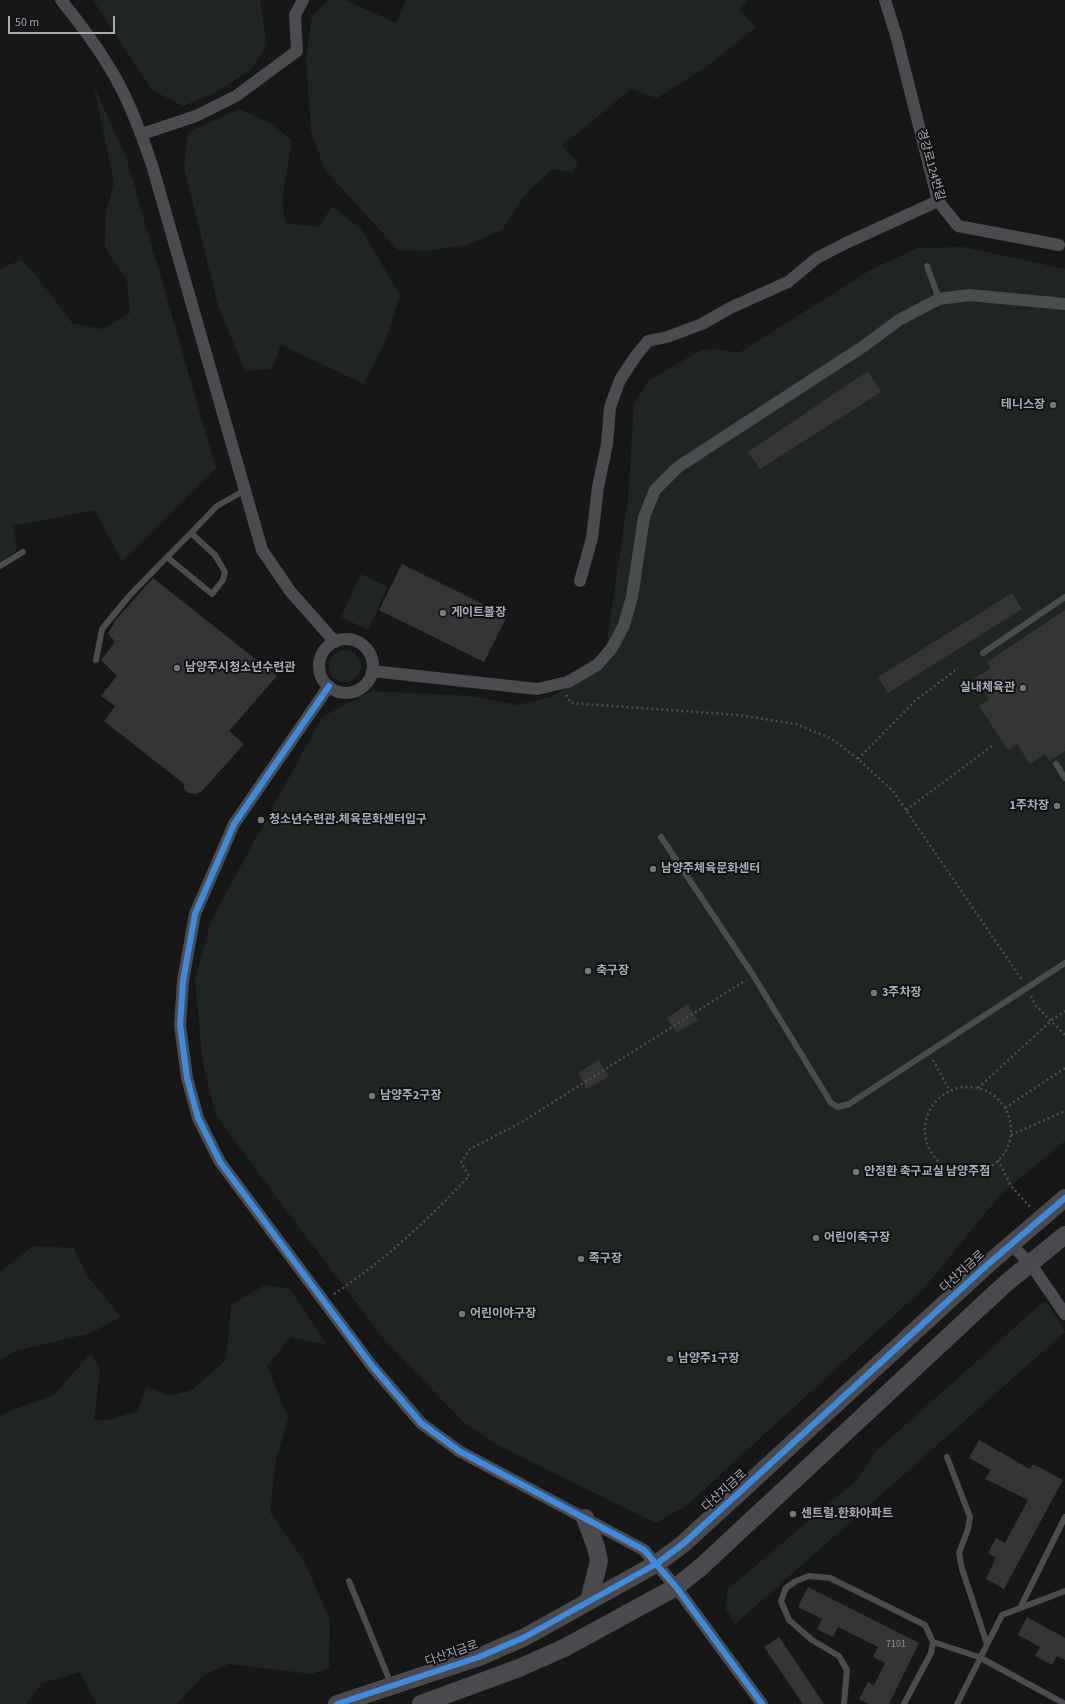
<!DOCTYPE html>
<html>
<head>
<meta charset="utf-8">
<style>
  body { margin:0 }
  #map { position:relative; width:1065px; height:1704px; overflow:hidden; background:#171717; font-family:"Source Sans 3",sans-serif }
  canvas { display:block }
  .scale { position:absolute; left:8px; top:16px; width:107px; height:18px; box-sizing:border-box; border:2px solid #a8abb8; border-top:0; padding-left:5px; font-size:12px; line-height:14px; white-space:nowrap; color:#a8abb8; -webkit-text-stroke:3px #111113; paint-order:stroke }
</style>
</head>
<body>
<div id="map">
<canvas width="1065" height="1704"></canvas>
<div class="scale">50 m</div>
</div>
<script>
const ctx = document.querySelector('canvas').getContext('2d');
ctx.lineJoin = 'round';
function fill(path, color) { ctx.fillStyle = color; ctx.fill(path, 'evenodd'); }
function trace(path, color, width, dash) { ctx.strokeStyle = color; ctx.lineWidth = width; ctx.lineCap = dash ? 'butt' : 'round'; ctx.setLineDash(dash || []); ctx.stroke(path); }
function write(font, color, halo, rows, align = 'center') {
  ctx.font = font + ' "Source Sans 3","Noto Sans KR",sans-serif'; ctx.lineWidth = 4; ctx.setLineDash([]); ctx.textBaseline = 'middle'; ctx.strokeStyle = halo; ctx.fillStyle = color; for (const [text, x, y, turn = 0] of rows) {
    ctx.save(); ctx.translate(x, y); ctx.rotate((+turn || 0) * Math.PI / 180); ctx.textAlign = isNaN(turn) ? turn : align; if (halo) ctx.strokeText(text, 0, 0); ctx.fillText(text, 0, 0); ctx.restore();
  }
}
fill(new Path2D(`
  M93 0H260L267 45 251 70 215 93 183 106 152 90Z
  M328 0H345L396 23 406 0H748L739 10 756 27 706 67 657 98 631 89 562 146 578 162 573 173 552 169 524 196 502 230 467 245 427 251 398 250 325 170 311 131 306 58 312 16Z
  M94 87 125 154 216 468 122 561 95 510 13 526 17 549 0 566V269L21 260 35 274 73 324 102 329 130 313 127 280 105 248 106 212 114 183Z
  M239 109 270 123 292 140 282 200 285 223 319 227 332 206 361 229 400 295 387 337 364 384 281 345 272 369 245 371 218 305 184 167 188 132Z
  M963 247 1065 269V1141L1002 1193 924 1288 686 1506 656 1523 503 1448 463 1422 384 1339 288 1213 216 1115 203 1065 195 980 211 921 322 717 372 691 471 696 518 705 551 697 603 668 628 499 634 404 648 381 701 350 715 349 739 353 872 269 918 248Z
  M361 574 388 587 368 630 341 617Z
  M329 666a16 16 0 1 1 32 0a16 16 0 1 1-32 0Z
  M33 1246 73 1248 88 1277 121 1317 91 1333 15 1351 0 1360V1272Z
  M265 1285 290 1289 327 1345 291 1337 267 1366 288 1417 276 1460 270 1512 303 1559 330 1620 329 1668 312 1674 229 1664 204 1675 177 1704H97L80 1672 42 1683 26 1704H0V1416L12 1410 54 1395 91 1353 100 1370 94 1420H108L138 1411 146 1386 170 1396 192 1390 226 1360 231 1305Z
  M1042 1303 1049 1304 1065 1332 735 1624 725 1607 728 1589 857 1480 876 1451Z`), '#1f2621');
fill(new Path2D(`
  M868 371 881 392 760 469 748 452Z
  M402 564 507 616 484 662 379 610Z
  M153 578 277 676 229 731 244 744 202 791 196 794 188 793 184 789V784L104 721 115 706 101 696 117 676 101 660 115 642 108 633 114 624 113 623Z
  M1012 593 1022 609 888 693 878 677Z
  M1065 610V751L1049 761 1045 754 1030 764 1017 744 1008 750 979 706 989 699 975 678 991 668 987 662Z
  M688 1004 698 1020 676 1033 667 1018Z
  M599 1060 609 1076 587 1089 578 1073Z
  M979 1440 1030 1469 1033 1464 1063 1480 1004 1589 986 1579 996 1558 988 1553 996 1538 1005 1543 1028 1500 985 1479 991 1470 969 1458Z
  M808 1587 919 1643 889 1704H869L859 1699 868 1682 874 1685 885 1663 873 1657 878 1647 838 1627 833 1637 817 1629 822 1619 798 1607Z
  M1027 1617 1065 1638V1660L1057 1656 1052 1665 1035 1656 1040 1647 1018 1635Z
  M779 1637 824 1704H803L764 1647Z`), '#353536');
trace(new Path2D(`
  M566 695 571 703 739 715 796 724 832 739 858 759 893 791 1022 980
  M858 759 915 701 958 668
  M906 810 992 746
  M1031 996 1035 1005 1065 1035
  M933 1060 950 1091
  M925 1130a43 43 0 1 1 86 0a43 43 0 1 1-86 0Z
  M978 1088 1052 1020 1065 1011
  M1005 1108 1065 1068
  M1011 1135 1065 1111
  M998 1160 1011 1186 1030 1207
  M334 1294C384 1261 428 1220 469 1176L461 1162 470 1149 522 1122 746 980`), '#4d4d52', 2.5, [2, 3]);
trace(new Path2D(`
  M927 266 939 299
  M191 533 215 555 225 572 223 580 212 594 167 557Z
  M191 533 217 506 245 490
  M0 566 23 552
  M983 653 1065 597
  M96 660 102 629 130 595 167 557
  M1056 764 1065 778
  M661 837 753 975 831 1103 838 1107 849 1104 1065 963
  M947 1457 970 1517 968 1529 959 1553 962 1569 987 1644
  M349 1581 391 1684
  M1021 1606 1065 1517
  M844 1704 847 1670 839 1656 812 1640 789 1620 781 1601 786 1588 796 1581 809 1576 830 1578 925 1625 933 1642 979 1657 1065 1704
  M904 1704 931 1653 933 1642
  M957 1704 1002 1615 1065 1591`), '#4b4c50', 6);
trace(new Path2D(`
  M61 0C83 27 105 57 121 88 134 113 143 139 152 165L262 550 290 591 335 642
  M885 0 896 35 938 201 958 226 1059 245
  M142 134 196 116 236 96 297 51 295 15 303 0
  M580 581 592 538 598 487 607 444 610 407 620 380 635 357 648 341 667 337 702 324 730 308 788 282 817 258 846 243 938 201
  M319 666a27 27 0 1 1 54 0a27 27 0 1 1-54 0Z
  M372 671 537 689 568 682 597 665 612 648 624 625 632 597 644 517 655 490 678 467 864 346 899 320 939 299 969 295 1065 304
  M329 686 234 824 195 914 183 981 180 1025 187 1078 198 1118 220 1162 372 1366 421 1423 459 1451 644 1550 676 1587 762 1704
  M1011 1245 1030 1263 1065 1314`), '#4b4c50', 12);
trace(new Path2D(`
  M585 1518 596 1547 599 1561 589 1601
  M337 1704 479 1657 525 1637 656 1564 683 1544 987 1265 1065 1198
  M421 1704 519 1668 564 1648 676 1587 701 1567 1005 1284 1065 1235`), '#4a4a4e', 18);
trace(new Path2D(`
  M329 686 234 824 195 914 183 981 180 1025 187 1078 198 1118 220 1162 372 1366 421 1423 459 1451 644 1550 676 1587 762 1704
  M337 1704 479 1657 525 1637 656 1564 683 1544 987 1265 1065 1198`), '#408adc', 6);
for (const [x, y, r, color] of [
  [1053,405,4,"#757780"],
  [443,613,4,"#757780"],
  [177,668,4,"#757780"],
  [1023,688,4,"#757780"],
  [1057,806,4,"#757780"],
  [261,820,4,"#757780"],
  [653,869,4,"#757780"],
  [588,971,4,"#757780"],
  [874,993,4,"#757780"],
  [372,1096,4,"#757780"],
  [856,1172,4,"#757780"],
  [816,1238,4,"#757780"],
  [581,1259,4,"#757780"],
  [462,1314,4,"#757780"],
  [670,1359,4,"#757780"],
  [793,1514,4,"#757780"]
]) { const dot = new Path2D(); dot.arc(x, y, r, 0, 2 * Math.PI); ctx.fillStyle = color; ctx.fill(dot); trace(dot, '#111113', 1.5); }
write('10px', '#8b8e98', null, [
  ["7101",896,1645]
]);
write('12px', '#a8abb8', '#111113', [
  ["경강로124번길",930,165,74],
  ["다산지금로",963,1272,-42],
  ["다산지금로",725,1491,-42],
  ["다산지금로",452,1654,-19]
]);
write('bold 12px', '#a8abb8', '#111113', [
  ["테니스장",1045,405,"right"],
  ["게이트볼장",451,613],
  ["남양주시청소년수련관",185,668],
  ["실내체육관",1015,688,"right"],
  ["1주차장",1049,806,"right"],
  ["청소년수련관.체육문화센터입구",269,820],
  ["남양주체육문화센터",661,869],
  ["축구장",596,971],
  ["3주차장",882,993],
  ["남양주2구장",380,1096],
  ["안정환 축구교실 남양주점",864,1172],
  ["어린이축구장",824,1238],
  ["족구장",589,1259],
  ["어린이야구장",470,1314],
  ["남양주1구장",678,1359],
  ["센트럴.한화아파트",801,1514]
], 'left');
</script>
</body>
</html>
